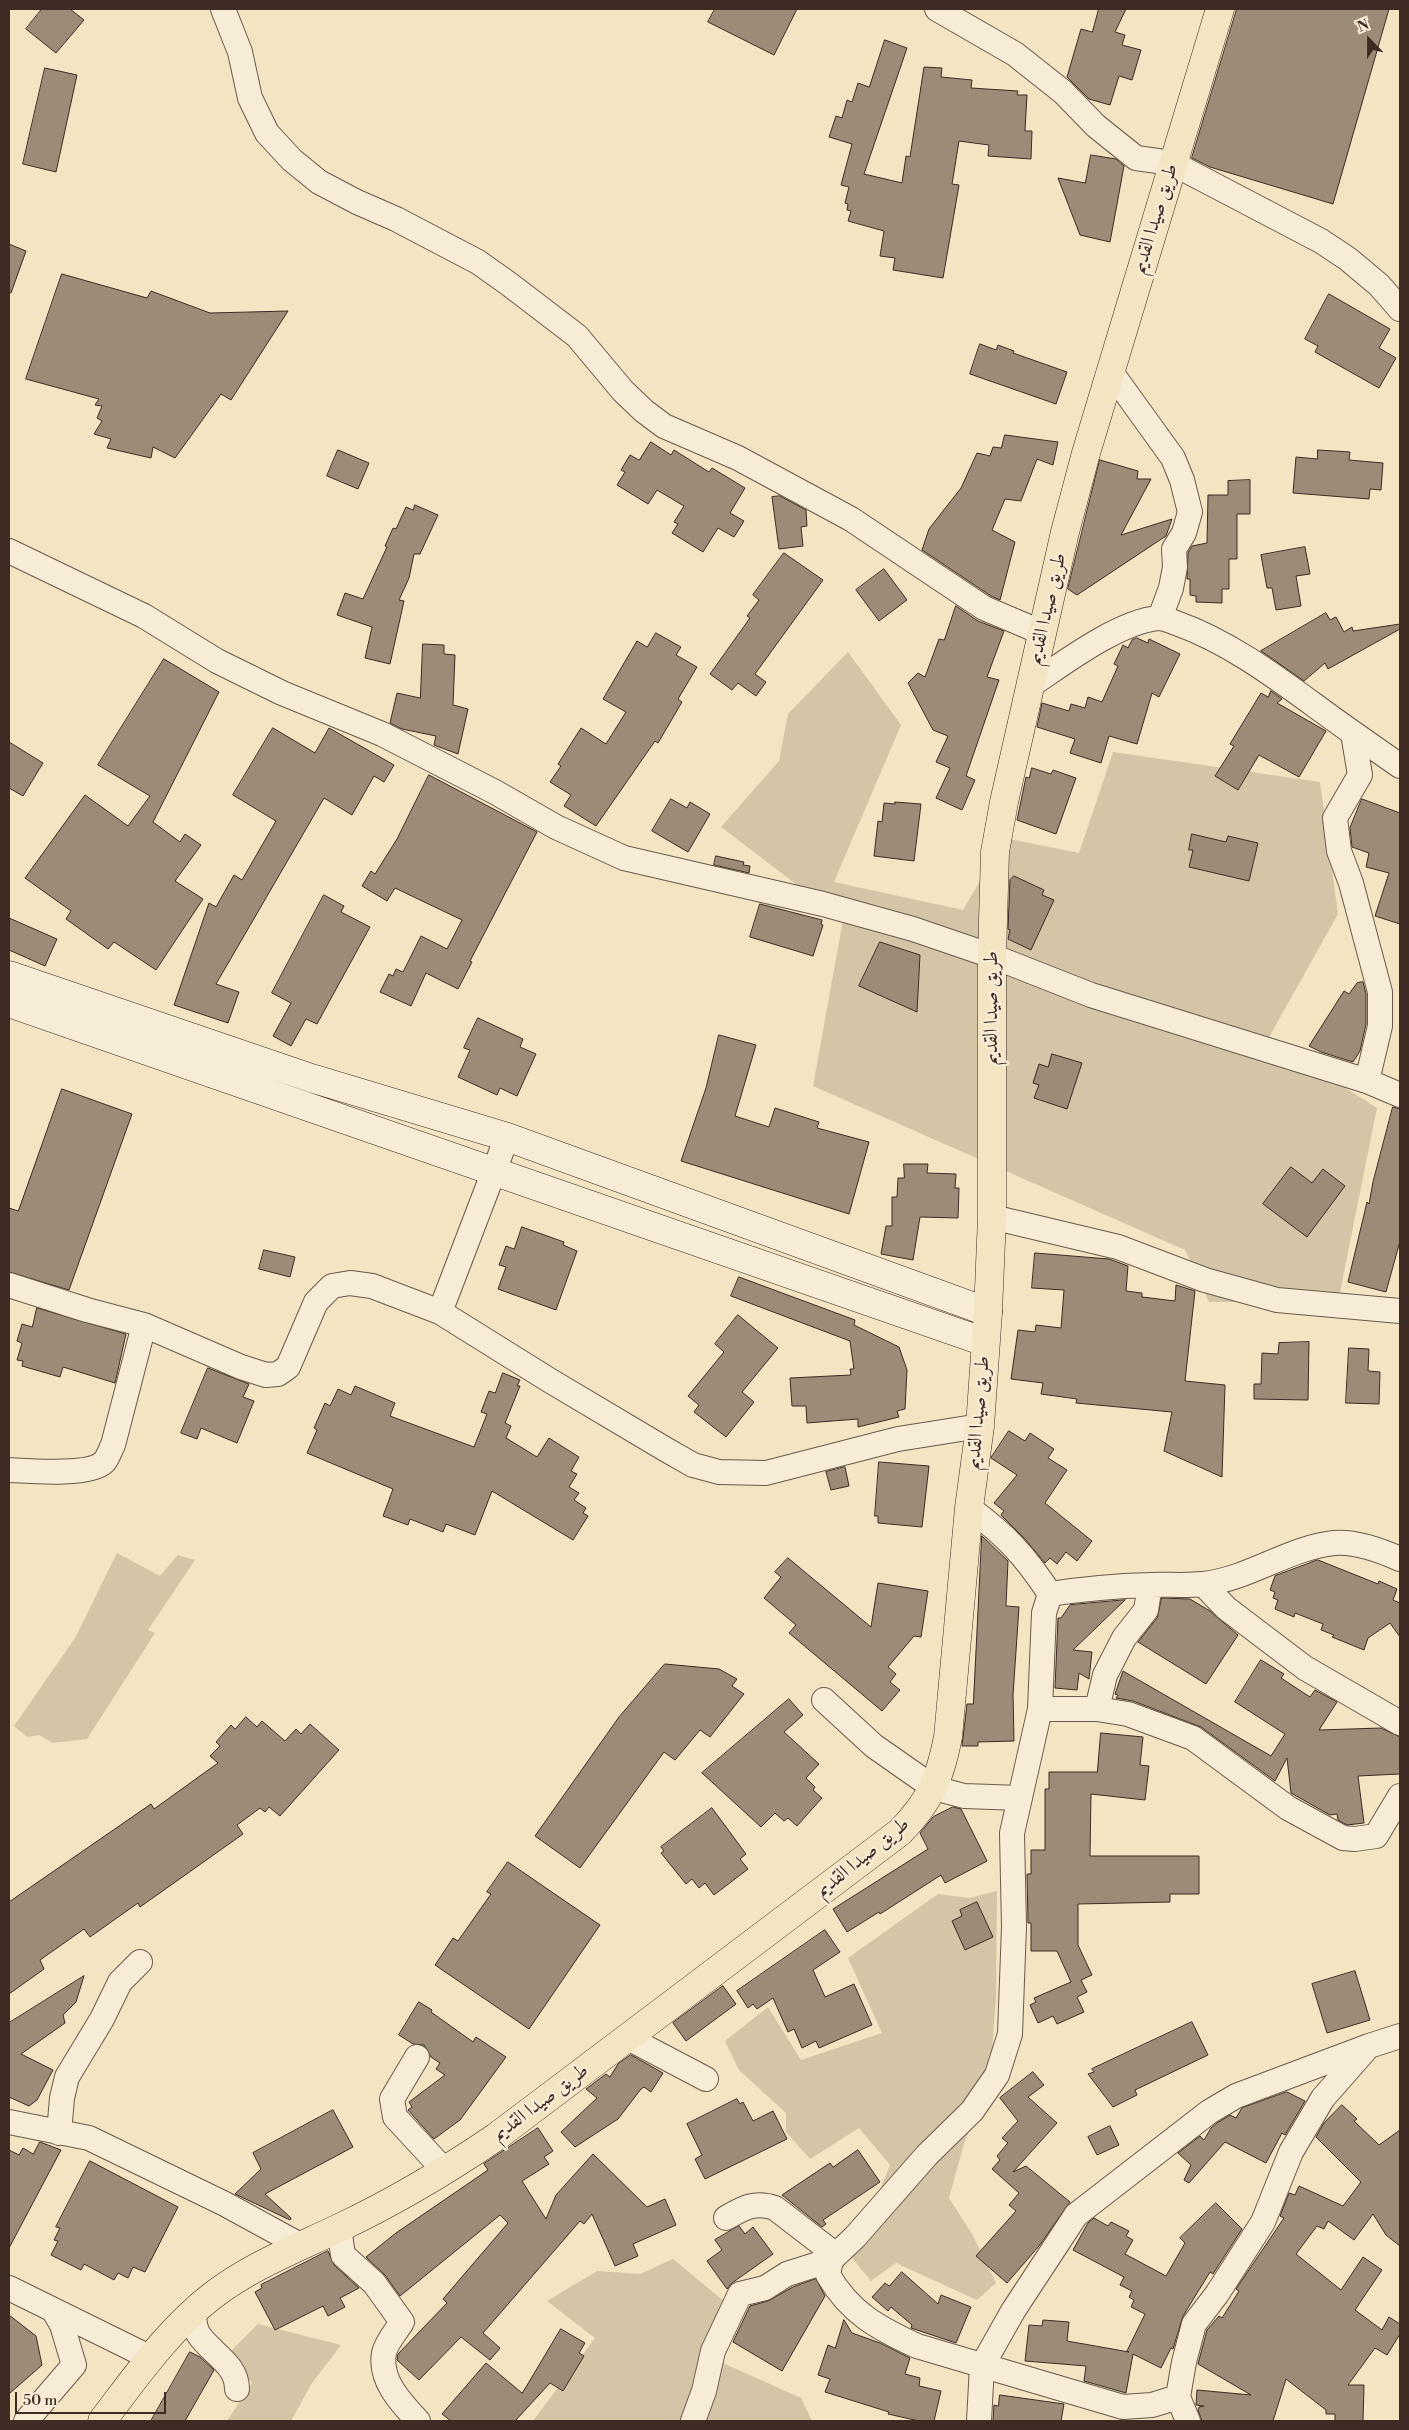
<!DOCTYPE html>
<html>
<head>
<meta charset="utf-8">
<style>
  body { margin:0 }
  #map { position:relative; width:1409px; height:2430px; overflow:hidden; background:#f3e4c2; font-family:"Libre Bodoni",serif }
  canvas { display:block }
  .frame { position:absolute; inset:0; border:10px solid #3d2b24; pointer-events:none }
  .north { position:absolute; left:1344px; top:15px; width:50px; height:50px; -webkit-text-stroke:4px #f7edd7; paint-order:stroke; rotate:338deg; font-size:14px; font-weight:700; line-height:20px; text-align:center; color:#3d2b24 }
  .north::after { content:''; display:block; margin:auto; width:18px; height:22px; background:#3d2b24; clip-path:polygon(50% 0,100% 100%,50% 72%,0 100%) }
  .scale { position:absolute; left:15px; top:2392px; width:151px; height:22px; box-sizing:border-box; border:2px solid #3d2b24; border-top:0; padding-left:6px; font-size:15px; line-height:18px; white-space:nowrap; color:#3d2b24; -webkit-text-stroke:4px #f7edd7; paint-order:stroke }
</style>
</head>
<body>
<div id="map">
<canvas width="1409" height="2430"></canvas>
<div class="frame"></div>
<div class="north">N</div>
<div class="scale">50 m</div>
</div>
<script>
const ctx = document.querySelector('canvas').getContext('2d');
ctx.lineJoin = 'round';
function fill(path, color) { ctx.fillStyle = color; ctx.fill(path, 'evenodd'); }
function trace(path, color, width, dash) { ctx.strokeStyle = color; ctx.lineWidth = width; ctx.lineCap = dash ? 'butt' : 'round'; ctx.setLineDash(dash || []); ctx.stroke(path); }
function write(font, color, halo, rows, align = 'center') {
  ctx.font = font + ' "Libre Bodoni",Amiri,serif'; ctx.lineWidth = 4.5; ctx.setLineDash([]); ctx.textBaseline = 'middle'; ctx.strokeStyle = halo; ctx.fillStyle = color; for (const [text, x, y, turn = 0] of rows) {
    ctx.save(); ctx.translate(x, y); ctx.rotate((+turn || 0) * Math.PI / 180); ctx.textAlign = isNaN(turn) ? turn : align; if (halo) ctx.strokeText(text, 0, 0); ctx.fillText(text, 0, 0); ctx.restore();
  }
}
fill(new Path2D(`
  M848 652 901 725 834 882 963 910 1005 838 1079 853 1113 752 1320 782 1338 914 1268 1039 1377 1108 1338 1302H1209L1185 1250 813 1086 843 920 721 827 779 761 788 714Z
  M117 1553 160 1576 178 1555 195 1560 148 1630 155 1633 87 1739 53 1743 39 1735 27 1737 14 1726 75 1638Z
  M997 1891 996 1997 989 2092 965 2140 949 2198 972 2234 996 2283 977 2300 896 2263 871 2281 852 2258 890 2165 859 2128 810 2159 786 2132V2113L739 2070 725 2041 768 2007 801 2060 882 2033 848 1958 938 1894 969 1898Z
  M673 2259 731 2307 706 2343 725 2364 801 2398 812 2421H533L595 2338 547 2301 597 2271 640 2274Z
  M258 2324 341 2345 312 2383 291 2421H227L252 2383 229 2353Z`), '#d4c5a7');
const building = new Path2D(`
  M42 9H70L84 20 56 53 26 29Z
  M715 9H797L774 55 708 22Z
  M1099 9H1126L1115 32 1125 35 1122 45 1141 50 1132 80 1119 76 1110 105 1089 99 1067 77 1081 29 1092 32Z
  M1237 9H1389L1333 204 1210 167 1192 158Z
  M885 40 907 48 864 174 902 183 906 156 910 157 924 67 942 68 941 77 972 80 971 88 1018 91 1017 95H1027L1025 131H1032L1031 159 988 156 989 145 959 141 952 184 959 185 943 278 893 270 895 258 880 256 884 231 848 221 851 211 847 210 848 204 845 203 849 187 841 185 852 144 829 137 836 116 842 118 847 100 852 102 858 83 869 87Z
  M45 68 77 75 56 172 23 164Z
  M1091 155 1116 159 1124 166 1110 242 1080 235 1058 178 1085 183Z
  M9 244 26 251 11 293 9 292Z
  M62 274 147 298 151 291 210 313 288 311 231 400 221 394 175 458 153 447 151 458 107 448 111 439 94 434 102 421 97 418 102 406 95 405 99 399 26 379Z
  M1329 294 1390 329 1379 348 1396 358 1379 388 1315 352 1318 346 1305 339Z
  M980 344 996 350 998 345 1014 351 1013 353 1067 372 1056 404 970 374Z
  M1005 435 1058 442 1053 465 1037 459 1021 501 1005 499 992 530 1015 542 1000 600 991 596 922 550 929 529 961 488 977 453 990 456 993 447 1001 448Z
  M651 442 671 455 674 450 709 472 712 468 745 488 730 513 744 521 734 537 718 528 703 552 672 533 678 524 674 522 684 506 657 490 648 504 617 485 625 472 621 470 630 455 639 460Z
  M338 450 369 463 358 489 327 476Z
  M1318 450 1350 452 1349 460 1383 463 1381 490 1370 489 1369 499 1293 493 1296 457 1317 459Z
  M1100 460 1138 471 1137 479H1151L1121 535 1172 519 1166 536 1077 595 1068 589Z
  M1250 480V514H1237V559H1229V589H1222V603L1196 602V596L1190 595V579H1187L1188 553 1192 546 1207 543 1208 495H1228V481Z
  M780 496 806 510 807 526 801 527 803 546 779 549 772 497Z
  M415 505 438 515 420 554H414L409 578 399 600 404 601 390 664 365 658 372 627 337 615 345 593 363 599 387 547 385 546 393 528 396 529 406 507 413 510Z
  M1305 547 1310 574 1296 576 1301 606 1276 610 1272 588H1267L1261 555Z
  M784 553 823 580 755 674 766 682 756 696 738 683 732 690 710 674 750 618 747 616 759 600 753 595Z
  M884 569 907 600 879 621 856 590Z
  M956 606 978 621 1004 631 987 677 999 680 966 776 975 780 962 810 936 798 950 768 936 762 948 736 933 730 908 683 918 673 925 677 939 639 944 640Z
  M1326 613 1330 620 1336 617 1344 632 1352 627 1353 631 1400 624V629L1328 669 1325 663 1304 681 1261 651Z
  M656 633 681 647 676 655 697 667 678 699 682 702 658 743 655 741 596 826 564 806 571 795 550 782 561 766 558 764 581 728 606 744 626 712 603 699 637 641 647 647Z
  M1137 638 1148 643 1149 639 1180 654 1159 697 1152 693 1137 744 1109 736 1101 763 1070 753 1075 739 1037 727 1042 703 1069 711 1071 704 1085 708 1088 697 1102 702 1118 666 1114 664 1123 645 1128 648 1132 640Z
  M423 644 444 645V654L455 655 453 705 468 709 458 754 434 745 436 736 402 729 390 723 397 693 420 698Z
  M164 659 219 692 153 822 180 842 185 834 201 845 175 881 203 899 156 970 114 942 108 949 66 919 71 911 25 878 85 795 128 826 150 796 98 765Z
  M1271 691 1282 699 1277 703 1326 731 1299 777 1259 755 1238 790 1215 776 1234 746 1230 744 1261 693 1268 697Z
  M273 728 315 753 329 728 394 765 384 782 374 776 352 815 324 798 216 984 239 992 228 1023 174 1005 209 903 216 907 234 875 242 880 276 821 233 795Z
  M9 742 43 763 23 796 9 788Z
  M1032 768 1051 774 1053 770 1076 778 1056 834 1017 820 1026 777 1029 778Z
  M429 775 537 832 470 961 472 962 458 989 426 973 411 1006 380 992 389 974 393 976 396 969 403 972 421 936 447 949 462 920 395 888 387 901 362 886 371 871 375 874 397 839Z
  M671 799 687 808 690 802 710 814 688 852 652 831Z
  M1362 799 1400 813V924L1375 916 1389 873 1366 867 1369 853 1352 847 1350 828Z
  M895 802 921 804 914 861 874 856 878 821 882 822 884 803 895 804Z
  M1192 834 1226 842 1228 836 1258 843 1249 881 1189 867 1193 850H1189Z
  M716 856 744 862 743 865 750 866 749 873 714 865Z
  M1014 876 1044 890 1042 895 1054 900 1031 950 1008 939 1010 930 1008 929 1010 880Z
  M324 895 344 906 341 912 370 927 317 1024 306 1019 291 1046 273 1036 291 1003 272 993Z
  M760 904 822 920 821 924 823 925 813 956 750 937Z
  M9 918 57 939 45 966 9 950Z
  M880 942 920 955 917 1012 859 986Z
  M1363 982 1366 994V1024L1360 1051 1353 1062 1321 1052 1309 1046 1344 991 1349 994 1357 983Z
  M478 1018 523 1039 520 1047 536 1054 517 1096 500 1088 497 1095 458 1077 470 1050 464 1048Z
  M719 1035 756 1045 735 1116 769 1127 775 1108 819 1122 817 1128 869 1142 849 1214 681 1161 706 1088Z
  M1052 1054 1082 1063 1067 1109 1034 1098 1039 1085 1033 1083 1039 1064 1048 1067Z
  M62 1089 132 1114 69 1290 9 1272V1208L18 1211Z
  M1393 1107 1400 1109V1241L1386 1292 1348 1282 1367 1202 1369 1204 1373 1182Z
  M904 1164H928L927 1173 956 1174 955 1188H959L958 1218 920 1217 913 1260 881 1254 886 1226H892V1197H897L898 1178H904Z
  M1291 1167 1312 1183 1323 1169 1345 1186 1307 1237 1263 1204Z
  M522 1227 564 1242 563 1245 577 1251 556 1310 498 1289 506 1267 499 1265 506 1246 514 1249Z
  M264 1250 295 1257 290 1277 259 1269Z
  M1035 1253 1109 1259 1128 1266 1126 1291 1142 1293V1297L1175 1301 1176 1285 1195 1291 1185 1381 1225 1385 1222 1477 1164 1451 1172 1412 1076 1403 1077 1399 1041 1394 1043 1383 1011 1379 1018 1330 1035 1332 1036 1325 1061 1328 1064 1290 1032 1288Z
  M739 1277 855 1320 854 1325 899 1347 907 1370 905 1409 897 1411 899 1417 858 1427V1419L807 1423 806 1406H792L790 1378 851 1375 850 1369H854L850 1341 731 1296Z
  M37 1308 126 1334 115 1383 63 1367 60 1377 22 1366 23 1361 17 1360 22 1343 17 1341 22 1324 32 1327Z
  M738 1315 778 1348 742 1392 754 1402 726 1437 694 1412 699 1405 688 1396 724 1352 715 1344Z
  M1309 1342 1308 1400 1254 1399V1384H1261L1262 1353 1278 1354 1279 1343Z
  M1349 1348 1369 1349 1368 1371 1380 1372 1379 1404 1346 1403Z
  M208 1368 249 1384 243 1397 254 1401 237 1443 201 1428 197 1439 181 1433Z
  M503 1373 520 1380 517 1386H520L505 1423 511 1426 506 1438 537 1457 549 1438 579 1457 571 1471 577 1474 569 1487 579 1493 574 1500 586 1508 583 1513 588 1516 573 1540 492 1491 475 1535 446 1524 443 1532 410 1519 408 1525 383 1516 393 1489 307 1453 317 1430 314 1428 325 1403 330 1406 338 1389 351 1395 355 1386 395 1403 390 1416 474 1447 487 1414 481 1412 489 1391 495 1393Z
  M1009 1431 1025 1441 1030 1433 1054 1449 1048 1458 1067 1470 1045 1503 1092 1541 1077 1561 1066 1552 1057 1564 1050 1558 1045 1563 1024 1538 1001 1515 1004 1511 994 1503 1017 1475 991 1458Z
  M879 1462 929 1466 922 1527 878 1523V1516H875Z
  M845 1467 849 1486 831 1490 826 1472Z
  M982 1536 1008 1561 1006 1606 1019 1607 1013 1695 1014 1741 978 1742V1746H962L967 1704H973Z
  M788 1558 871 1627 878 1583 928 1591 921 1637 914 1636 888 1667 896 1674 890 1682 900 1690 882 1711 789 1633 796 1625 764 1598 781 1577 775 1572Z
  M1318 1560 1378 1584 1379 1581 1397 1589 1393 1600 1400 1603V1637L1390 1623 1368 1638 1364 1650 1332 1637 1334 1635 1321 1630 1323 1624 1295 1613 1294 1617 1275 1609 1278 1600 1273 1598 1275 1592 1270 1590 1275 1576Z
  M1162 1598 1190 1599 1210 1611 1238 1635 1206 1684 1138 1642 1157 1618Z
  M1125 1600 1073 1650 1092 1652 1089 1679 1079 1673 1077 1690 1055 1688 1058 1618H1061L1070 1605Z
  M1261 1660 1284 1674 1281 1678 1310 1697 1315 1690 1337 1702 1319 1730 1381 1728 1400 1737V1774L1358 1776 1364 1823 1347 1825 1338 1820 1337 1814 1330 1815 1291 1793 1287 1758 1275 1781 1201 1727 1133 1701 1116 1698 1118 1695 1115 1694 1123 1671 1271 1756 1285 1734 1235 1702Z
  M665 1664 719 1669 737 1679 732 1686 744 1694 710 1737 700 1730 675 1760 664 1752 580 1868 535 1836 619 1717Z
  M789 1699 803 1715 784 1732 819 1764 806 1778 815 1787 813 1790 822 1798 797 1826 788 1818 784 1821 775 1813 761 1827 702 1773Z
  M246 1717 257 1727 262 1721 285 1741 296 1729 301 1734 310 1724 339 1750 280 1816 269 1807 265 1812 260 1808 237 1825 243 1834 140 1907 138 1903 90 1937 84 1929 40 1960 44 1969 9 1994V1902L151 1804 154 1809 218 1763 210 1756 220 1746 216 1742 231 1725 235 1729Z
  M1101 1733 1143 1737 1140 1765 1149 1766 1145 1800 1091 1794 1090 1856H1199V1894H1170V1902L1078 1904V1945L1092 1975 1081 1980 1087 1992 1077 1997 1084 2012 1057 2024 1053 2016 1038 2023 1030 2005 1036 2002 1034 1998 1071 1982 1057 1951H1031V1923H1028L1027 1874H1031V1850H1045V1789H1049V1772H1097Z
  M953 1807 961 1809 987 1861 945 1883 941 1875 880 1914 879 1912 847 1932 833 1909 928 1849 920 1833 933 1817Z
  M712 1808 746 1854 740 1859 748 1869 714 1895 705 1883 699 1888 692 1879 686 1884 661 1853 664 1851 661 1847Z
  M508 1862 600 1925 529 2029 435 1965 453 1938 458 1941 491 1894 487 1892Z
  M977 1902 993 1937 965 1950 952 1921 962 1916 960 1910Z
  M825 1930 840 1952 813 1970 825 1997 854 1984 872 2025 819 2048 816 2041 802 2048 794 2029 788 2032 773 1998 757 2009 753 2004 748 2008 737 1991Z
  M1355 1971 1370 2020 1327 2033 1312 1984Z
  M84 1976 76 2002 63 2015 65 2023 21 2054 53 2070 37 2100 29 2106 9 2097V2023Z
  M723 1986 736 2004 686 2041 673 2023Z
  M419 2002 432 2010 431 2012 473 2042 476 2037 506 2057 460 2120 434 2139 408 2110 412 2107 409 2102 445 2075 436 2069 440 2063 431 2057 424 2045 413 2044 399 2035Z
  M1192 2022 1208 2055 1135 2090 1137 2095 1113 2107 1088 2074 1094 2072 1092 2069Z
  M631 2055 663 2073 651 2092 644 2087 641 2089 618 2119 575 2147 561 2132 597 2098 586 2089 606 2074 610 2077 618 2064Z
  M1033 2072 1044 2085 1028 2097 1057 2123 1013 2172 1026 2166 1070 2202 1039 2246 1007 2283 976 2256 1016 2211 1009 2205 1019 2193 992 2169 1000 2160 997 2156 1008 2143 1002 2138 1018 2121 1000 2098Z
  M1287 2092 1305 2101 1285 2135 1282 2133 1266 2163 1225 2142 1189 2183 1184 2180 1191 2165 1178 2153 1200 2136 1204 2140 1211 2128 1217 2123 1230 2115 1236 2118 1242 2108Z
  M737 2099 740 2104 743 2102 753 2121 773 2111 787 2139 705 2179 695 2159 702 2155 687 2124Z
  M1342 2105 1357 2119 1354 2121 1379 2145 1400 2130V2246L1386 2235 1373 2214 1354 2240 1328 2221 1324 2229 1317 2226 1296 2254 1341 2290 1363 2257 1382 2270 1355 2310 1382 2330 1389 2317 1400 2324V2334L1387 2355 1375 2348 1348 2385H1364L1363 2421H1335V2414H1326V2410L1286 2379 1273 2421H1202L1198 2410 1199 2407 1204 2406 1196 2405 1197 2390 1251 2395 1198 2364 1207 2330 1219 2316 1222 2318 1239 2291 1236 2289 1284 2218 1280 2216 1289 2193 1295 2195 1299 2186 1343 2206 1361 2182 1316 2137 1324 2123Z
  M333 2110 353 2147 265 2194 291 2218 290 2220 235 2194 261 2169 253 2153Z
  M1110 2126 1119 2145 1097 2155 1088 2137Z
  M538 2128 553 2151 544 2157 549 2164 522 2181 546 2219 556 2195 593 2154 647 2207 665 2199 676 2225 633 2244 638 2256 615 2266 592 2214 584 2224 580 2221 483 2333 500 2348 490 2360 461 2337 419 2380 397 2360 398 2354 447 2303 443 2299 508 2223 500 2215 400 2296 385 2275 366 2257 396 2233 488 2170 484 2164Z
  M40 2142 61 2150 9 2248V2150L19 2155 23 2148 33 2154Z
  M858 2150 880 2182 823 2220 826 2224 822 2227 782 2195 830 2163 833 2167Z
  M90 2161 178 2207 145 2272 133 2267 128 2278 118 2273 114 2280 84 2264 81 2270 51 2255 58 2241 54 2240 60 2228 56 2227Z
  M1216 2203 1242 2229 1213 2274 1210 2272 1183 2316 1173 2349 1171 2348 1161 2368 1133 2354 1126 2393 1084 2381 1086 2366 1025 2361 1029 2325 1042 2326 1043 2320 1069 2322 1067 2341 1129 2352 1127 2351 1145 2314 1131 2307 1134 2300 1129 2297 1132 2291 1120 2285 1124 2277 1073 2250 1088 2223 1094 2218 1108 2226 1111 2222 1129 2231 1126 2236 1133 2240 1125 2254 1166 2276 1185 2243 1180 2238Z
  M739 2226 745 2234 753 2227 773 2254 732 2283 727 2289 707 2261 722 2250 715 2240Z
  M328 2251 334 2265 359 2288 340 2298 345 2307 328 2316 323 2306 275 2330 255 2292 262 2288 261 2285Z
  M902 2272 938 2304 941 2295 971 2307 956 2343 911 2328 912 2325 891 2307 888 2311 872 2297 885 2283 889 2286Z
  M816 2279 825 2296 782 2371 733 2342 750 2306 768 2301 793 2287Z
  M9 2315 36 2336 42 2365 9 2394Z
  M844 2320 852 2333 880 2343 910 2358 905 2374 920 2378 919 2386 941 2391 934 2421H919L888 2414 889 2412 825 2392 830 2379 818 2375 828 2345 835 2348Z
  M561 2329 585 2343 579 2353 584 2356 563 2391 550 2383 515 2421H451L442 2414 486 2363 522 2393Z
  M190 2352 200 2357 214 2370 185 2421H151Z
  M1000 2395 1064 2404 1061 2421H993L994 2405 998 2406Z`);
fill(building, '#9c8b76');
trace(building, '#3d2b24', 1);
const street = new Path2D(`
  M223 9 240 52 250 98 267 133 292 160 319 182 357 202 396 219 478 262 509 284 577 336 623 391 644 411 664 426 738 458 851 519 984 608 1043 633
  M937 9 1015 54 1063 92 1096 126 1136 158 1172 163 1321 241 1348 259 1379 285 1400 309
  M1111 372 1173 458 1182 480 1190 512 1184 533 1174 549 1175 567 1171 588 1160 618
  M9 551 144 616 217 661 282 693 382 734 495 792 556 827 624 858 823 904 913 929 992 956 1091 995 1367 1081 1400 1095
  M1031 685C1064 663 1118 622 1158 618 1164 618 1171 621 1176 623 1241 646 1297 694 1353 733L1360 775 1335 818 1339 851 1351 883 1380 992V1026L1367 1081
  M1353 733 1400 766
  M992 1217 1118 1247 1205 1280 1277 1300 1400 1311
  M9 1285 87 1310 144 1325 241 1367 266 1375 278 1374 288 1367 316 1302 332 1286 350 1283 372 1286 440 1312 549 1380 665 1449 693 1465 719 1472 766 1473 898 1439 980 1426
  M440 1312 507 1137
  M9 1470C29 1471 90 1476 104 1462 108 1458 110 1450 113 1445L144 1325
  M969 1508C1006 1535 1025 1556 1050 1594
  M1203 1584 1226 1608 1305 1668 1400 1723
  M1050 1594 1044 1613 1040 1709 1012 1833 1014 1927 1010 2034 997 2075 972 2111 927 2155 855 2237 836 2255 831 2260 828 2275C850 2313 878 2328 917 2346L1123 2407 1152 2405 1178 2397 1188 2421
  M1050 1594C1083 1589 1115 1586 1149 1585 1167 1584 1185 1586 1203 1584 1249 1579 1288 1548 1334 1543 1355 1541 1382 1551 1400 1559
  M824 1700 874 1746 934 1788 964 1796 1020 1798
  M1040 1709H1097L1128 1714 1193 1738 1288 1808 1343 1838 1355 1839 1376 1836 1400 1796
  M1097 1709 1105 1675 1124 1638 1146 1610 1150 1585
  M628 2038 706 2079
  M417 2057 392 2099 395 2117 445 2171
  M9 2122 89 2138 225 2204 300 2245
  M59 2133 62 2098 67 2077 102 2019 120 1982 140 1962
  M726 2218C743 2208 755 2201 775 2208L836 2255
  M339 2228 343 2255 374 2283 402 2322C397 2330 386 2343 384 2353 379 2380 401 2403 418 2421
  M9 2288 151 2358
  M193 2312C194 2319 195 2329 199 2335 212 2354 237 2364 237 2389
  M1178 2397 1184 2362 1194 2324 1217 2294 1263 2222 1291 2152 1323 2098 1367 2048
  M26 2421 74 2365 62 2325 54 2311
  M693 2421 704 2391 713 2351 740 2294 765 2288 787 2274 831 2260
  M979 2421 982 2366 1013 2311 1076 2215 1209 2112 1236 2096 1369 2046 1400 2036`);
const secondary = new Path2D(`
  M9 975 311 1078 507 1137 988 1312
  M9 1003 985 1342`);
const highway = new Path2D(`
  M102 2421C135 2378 168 2330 212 2296 251 2266 295 2249 339 2228 394 2202 446 2171 496 2137L900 1832C930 1801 940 1779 948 1737L969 1508 980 1426 988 1312 992 1217V956L995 852 1004 802 1065 532 1086 453 1220 9`);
trace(street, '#6a594c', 26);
trace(secondary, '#3d2b24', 29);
trace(highway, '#3d2b24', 29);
trace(street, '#f7edd7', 24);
trace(secondary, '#f7edd7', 28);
trace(highway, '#f3e4c2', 28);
write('20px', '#3d2b24', '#f7edd7', [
  ["طريق صيدا القديم",1156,219,-73],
  ["طريق صيدا القديم",1048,609,-77],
  ["طريق صيدا القديم",992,1008,-90],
  ["طريق صيدا القديم",979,1413,-85],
  ["طريق صيدا القديم",863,1858,-39],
  ["طريق صيدا القديم",541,2103,-37]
]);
</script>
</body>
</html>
